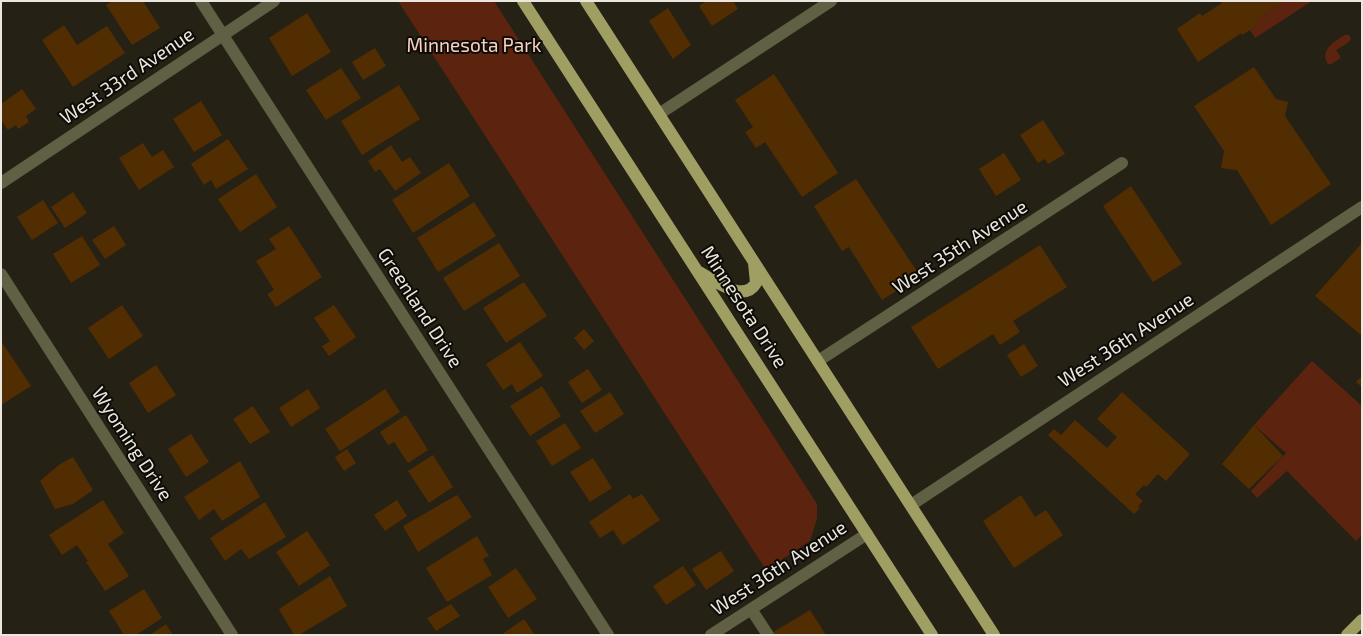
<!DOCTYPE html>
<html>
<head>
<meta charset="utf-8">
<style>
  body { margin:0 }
  #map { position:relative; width:1363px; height:636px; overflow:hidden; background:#262115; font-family:"Exo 2",sans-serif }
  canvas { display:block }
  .frame { position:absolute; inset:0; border:2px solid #ebe7e0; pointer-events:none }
</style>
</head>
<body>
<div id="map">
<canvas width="1363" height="636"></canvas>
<div class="frame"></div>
</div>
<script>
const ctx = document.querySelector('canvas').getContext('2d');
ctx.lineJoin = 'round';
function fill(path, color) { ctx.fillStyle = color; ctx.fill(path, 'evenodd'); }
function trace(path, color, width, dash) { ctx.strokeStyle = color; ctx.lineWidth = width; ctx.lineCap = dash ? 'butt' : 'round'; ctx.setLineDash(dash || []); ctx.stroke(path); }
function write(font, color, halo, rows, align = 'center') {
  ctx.font = font + ' "Exo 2",sans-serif'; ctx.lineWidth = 4; ctx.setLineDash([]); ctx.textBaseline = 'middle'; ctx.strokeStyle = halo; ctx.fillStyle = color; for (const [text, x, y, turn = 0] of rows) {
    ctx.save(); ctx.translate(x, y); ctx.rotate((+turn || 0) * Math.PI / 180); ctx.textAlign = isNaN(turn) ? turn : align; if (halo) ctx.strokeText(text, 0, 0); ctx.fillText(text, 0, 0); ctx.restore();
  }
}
fill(new Path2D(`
  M398 1H494L817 504V519L810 541 766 570Z
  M1285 1H1312L1255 38 1250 30 1259 24 1257 20Z
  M1345 35H1349L1351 39 1349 42 1336 50 1341 58 1331 64H1328C1319 50 1335 41 1345 35Z
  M1312 361 1362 406V535L1356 541 1287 471 1257 498 1251 491 1286 453 1254 425Z`), '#5c240f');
fill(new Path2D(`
  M113 1H143L160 28 132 45 106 5Z
  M706 1H733L738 9 712 26 699 6Z
  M1220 1H1285L1257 20 1259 24 1250 30 1242 35 1241 33 1198 62 1177 29 1200 13 1202 16 1222 3Z
  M668 8 691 45 673 59 649 21Z
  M307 13 331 52 292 76 269 38Z
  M64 25 77 45 107 26 125 53 73 87 42 40Z
  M375 48 386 66 363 80 352 62Z
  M1254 67 1276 99 1288 102 1285 116 1331 184 1271 225 1237 170 1221 168 1224 151 1194 106Z
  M341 68 361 98 326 120 306 90Z
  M774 74 838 173 802 197 765 142 756 148 745 132 753 127 735 100Z
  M399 85 420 119 362 155 341 121Z
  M22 89 36 109 26 116 29 122 18 129 16 125 8 130 1 120V104Z
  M201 101 222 135 194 152 173 119Z
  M1043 120 1065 154 1048 164 1045 159 1038 163 1020 135Z
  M228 139 248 169 216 189 211 180 204 185 191 164Z
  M143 143 152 157 163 150 174 167 139 190 119 158Z
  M391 145 402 162 410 157 421 173 395 191 380 169 375 172 368 161Z
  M1004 153 1021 180 996 196 979 169Z
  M449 163 470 196 413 233 392 200Z
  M256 174 277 207 240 232 218 199Z
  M856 179 920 276 882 300 849 247 842 251 814 206Z
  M1131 186 1182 264 1153 282 1103 206Z
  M73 192 87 213 65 228 51 207Z
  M43 200 58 223 32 240 17 217Z
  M474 202 496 236 438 272 417 238Z
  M114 226 126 245 105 259 92 240Z
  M289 226 322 277 276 307 267 294 274 290 256 261 276 249 269 239Z
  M82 236 100 265 71 283 53 254Z
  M499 243 520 276 464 311 443 278Z
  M1362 243V336L1315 296Z
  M1040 245 1067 287 1013 321 1020 332 1000 345 993 334 938 369 911 327Z
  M524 282 547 316 506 343 483 308Z
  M122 305 143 336 109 359 88 328Z
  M334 305 356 337 329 356 322 346 330 341 314 318Z
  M584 329 594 341 584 350 574 338Z
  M1 341 31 386 1 405Z
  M520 342 543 376 517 393 512 384 503 390 486 364Z
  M1024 344 1038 366 1021 377 1007 355Z
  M156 365 176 395 148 413 129 383Z
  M588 369 602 390 582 403 568 382Z
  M1362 376V387L1356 382Z
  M542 386 561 416 530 436 510 406Z
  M308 389 320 408 291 427 279 408Z
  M385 389 400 412 340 451 325 429Z
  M610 392 624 414 595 433 580 411Z
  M1122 392 1190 454 1166 481 1158 474 1146 487 1144 485 1135 494 1143 501 1138 506 1140 508 1134 514 1048 435 1054 429 1061 435 1075 420 1107 448 1117 437 1097 419Z
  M253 406 270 432 250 444 233 419Z
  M406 415 428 450 408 463 394 442 388 445 380 432Z
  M565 423 581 448 552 466 536 441Z
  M1254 425 1283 456 1249 489 1222 464Z
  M191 434 209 462 186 477 168 449Z
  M347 449 356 463 344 471 335 457Z
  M433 455 453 487 429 503 408 471Z
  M73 457 93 490 73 504 55 509 40 481 60 464Z
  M593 458 612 488 590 502 570 472Z
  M240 461 260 497 222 521 214 509 199 520 184 497Z
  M630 494 633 499 642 494 660 520 623 545 613 530 600 538 589 522Z
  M457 495 472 517 418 552 403 526Z
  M1021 495 1035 517 1046 510 1063 535 1014 568 983 521Z
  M103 500 124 533 108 544 129 576 105 591 86 562 88 561 77 545 62 555 49 535Z
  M397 500 407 516 385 531 374 515Z
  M265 502 286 537 249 559 241 549 225 561 210 538Z
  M307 531 330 565 299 586 276 552Z
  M477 536 489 556 483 559 492 575 447 602 426 568Z
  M721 551 734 571 706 590 692 569Z
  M683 566 696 585 666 605 653 586Z
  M516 568 537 599 508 618 488 587Z
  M330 576 347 606 299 635H294L279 609Z
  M144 589 162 618 136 635H124L109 611Z
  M451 604 460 616 436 631 427 618Z
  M810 610 826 635H773L772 633Z
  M524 619 535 635H501Z
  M166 624 173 635H150Z`), '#532d02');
trace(new Path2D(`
  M201 1 608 635
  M659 114 831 1
  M1 183 274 1
  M1 274 232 635
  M818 361 1122 163
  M911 505 1362 207
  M751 609 768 635
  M711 635 867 534`), '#606044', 12);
trace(new Path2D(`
  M523 1 932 635
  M586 1 994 635
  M699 272C714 280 744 304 756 283L754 263
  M1347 635 1362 620`), '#9f9f64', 12);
write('19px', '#f9d0c2', '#0d0b06', [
  ["Minnesota Park",474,46]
]);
write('19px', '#ebe7e0', '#0d0b06', [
  ["West 33rd Avenue",127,76,-34],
  ["West 35th Avenue",960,247,-33],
  ["Minnesota Drive",744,307,57],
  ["Greenland Drive",420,308,57],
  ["West 36th Avenue",1126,340,-33],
  ["Wyoming Drive",132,444,57],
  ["West 36th Avenue",779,568,-33]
]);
</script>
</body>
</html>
